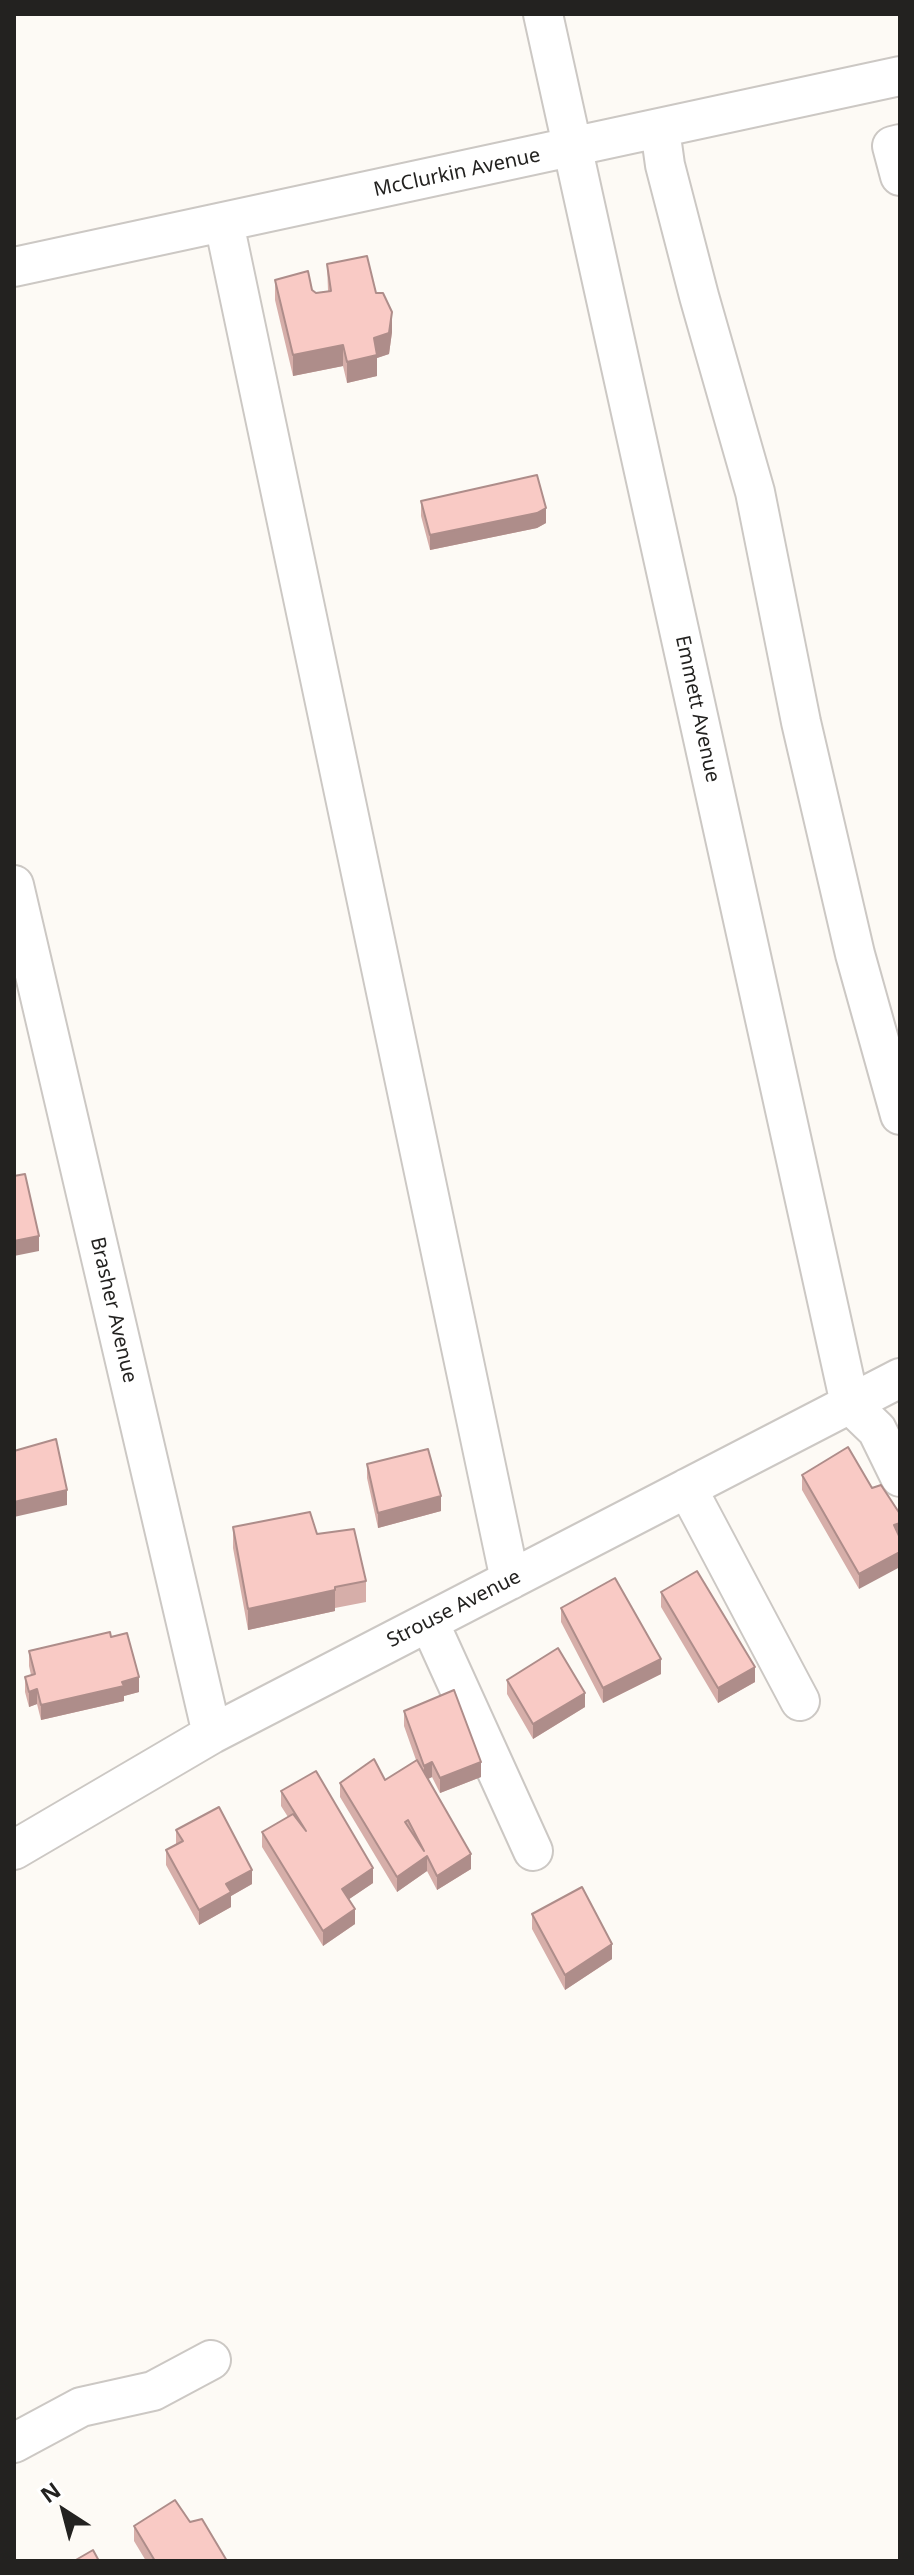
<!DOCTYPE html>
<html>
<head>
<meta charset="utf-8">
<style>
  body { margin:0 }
  #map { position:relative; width:914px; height:2575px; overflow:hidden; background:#fdfaf5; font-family:"Noto Sans",sans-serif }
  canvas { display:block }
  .frame { position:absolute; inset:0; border:16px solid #232220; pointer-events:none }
  .north { position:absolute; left:24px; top:2471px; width:80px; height:80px; -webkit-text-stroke:6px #fff; paint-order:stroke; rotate:324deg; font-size:22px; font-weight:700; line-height:32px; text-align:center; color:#232220 }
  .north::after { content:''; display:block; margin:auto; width:28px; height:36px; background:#232220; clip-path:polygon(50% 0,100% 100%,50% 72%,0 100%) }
</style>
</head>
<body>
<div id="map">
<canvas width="914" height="2575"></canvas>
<div class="frame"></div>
<div class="north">N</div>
</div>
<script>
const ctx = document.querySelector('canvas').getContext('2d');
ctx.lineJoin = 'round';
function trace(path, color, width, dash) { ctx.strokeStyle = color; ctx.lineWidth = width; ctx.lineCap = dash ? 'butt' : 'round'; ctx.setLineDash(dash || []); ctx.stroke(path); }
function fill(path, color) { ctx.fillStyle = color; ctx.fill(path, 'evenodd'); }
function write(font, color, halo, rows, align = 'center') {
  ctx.font = font + ' "Noto Sans",sans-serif'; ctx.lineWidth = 8; ctx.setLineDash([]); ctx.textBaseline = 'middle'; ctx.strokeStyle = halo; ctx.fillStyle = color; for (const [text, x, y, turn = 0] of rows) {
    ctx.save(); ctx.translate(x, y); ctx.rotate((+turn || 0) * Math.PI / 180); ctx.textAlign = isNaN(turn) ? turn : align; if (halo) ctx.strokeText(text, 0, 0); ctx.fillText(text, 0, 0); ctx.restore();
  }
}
const minor = new Path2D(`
  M543 14 850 1404 877 1430 900 1477
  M660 129 665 165 699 296 755 492 801 722 855 954 900 1115
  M900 144 892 146 900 176
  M224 223 510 1580
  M14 267 900 76
  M14 885 212 1734
  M687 1488 800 1701
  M429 1622 533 1851
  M14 1850 212 1734 900 1378
  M14 2443 81 2407 153 2391 211 2360`);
trace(minor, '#ccc8c4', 42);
trace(minor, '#fff', 38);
fill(new Path2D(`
  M327 264 376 293 392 332 389 354 377 358V376L347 383 343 366 293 376 275 300V280L312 290 316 293 328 291Z
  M421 501 546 523 537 528 430 550 421 516Z
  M367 1464 441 1511 378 1528 367 1478Z
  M802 1475 872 1488 859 1589 802 1490Z
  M233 1527 317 1534 366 1581V1602L335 1608V1611L248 1630 233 1548Z
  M661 1592 755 1682 718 1703 661 1607Z
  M561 1608 661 1674 603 1703 561 1622Z
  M111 1637 139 1692 124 1696V1701L41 1720 37 1704 29 1707 25 1692V1677L31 1675 29 1666V1651Z
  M507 1680 585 1707 533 1739 507 1694Z
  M404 1711 481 1777 440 1793 432 1777 428 1779 471 1869 437 1890 427 1871 397 1892 340 1797V1783L385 1780 416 1760 404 1726Z
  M281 1791 373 1883 349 1899 355 1924 323 1946 262 1847V1832L288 1817 281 1806Z
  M176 1830 252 1884 231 1896V1907L199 1925 166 1865V1850L176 1845Z
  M532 1914 612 1959 565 1990 532 1929Z
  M190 2522 227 2561H146L134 2541V2526Z`), '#d6aea9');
fill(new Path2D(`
  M392 312V332L389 354 377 358V376L347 383V362Z
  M343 345V366L293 376V355Z
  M546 508V523L537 528 430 550V535Z
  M39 1236V1251L14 1256V1241Z
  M67 1490V1505L14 1517V1502Z
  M441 1496V1511L378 1528V1513Z
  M900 1523V1538L894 1525Z
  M900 1552V1567L859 1589V1574Z
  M335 1590V1611L248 1630V1609Z
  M661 1659V1674L603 1703V1688Z
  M755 1667V1682L718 1703V1688Z
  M139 1677V1692L124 1696V1701L41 1720V1705Z
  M37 1689V1704L29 1707V1692Z
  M585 1693V1707L533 1739V1724Z
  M432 1762V1777L424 1781V1766Z
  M481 1762V1777L440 1793V1778Z
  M471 1854V1869L437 1890V1876Z
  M427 1856V1871L397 1892V1877Z
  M373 1868V1883L342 1904V1889Z
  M252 1870V1884L231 1896V1907L199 1925V1910L226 1884Z
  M355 1909V1924L323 1946V1931Z
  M612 1944V1959L565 1990V1975Z`), '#ae8d8a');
const building = new Path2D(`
  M367 256 376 293H383L392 312 389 333 374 338 377 355 347 362 343 345 293 355 275 280 308 271 312 290 316 293 331 291 327 264Z
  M537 475 546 508 537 513 430 535 421 501Z
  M25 1174 39 1236 14 1241V1176Z
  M56 1439 67 1490 14 1502V1451Z
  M848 1447 872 1488 881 1485 900 1514V1523L894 1525 900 1538V1552L859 1574 802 1475Z
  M428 1449 441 1496 378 1513 367 1464Z
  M310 1512 317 1534 354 1529 366 1581 335 1587V1590L248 1609 233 1527Z
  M697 1571 755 1667 718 1688 661 1592Z
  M615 1578 661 1659 603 1688 561 1608Z
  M110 1632 111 1637 127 1633 139 1677 122 1682 124 1686 41 1705 37 1689 29 1692 25 1677 35 1674 29 1651Z
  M558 1648 585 1693 533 1724 507 1680Z
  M454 1690 481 1762 440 1778 432 1762 424 1766 404 1711Z
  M374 1759 385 1780 417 1760 471 1854 437 1876 427 1856 397 1877 340 1783ZM408 1820 424 1851 405 1822Z
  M316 1771 373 1868 342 1889 355 1909 323 1931 262 1832 293 1814 306 1831 281 1791Z
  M219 1807 252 1870 226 1884 231 1892 199 1910 166 1850 183 1841 176 1830Z
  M582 1887 612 1944 565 1975 532 1914Z
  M175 2500 190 2522 202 2519 227 2561H155L134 2526Z
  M93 2550 99 2561H74Z`);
fill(building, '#f9cac5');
trace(building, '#ae8d8a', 2);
write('20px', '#232220', '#fff', [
  ["McClurkin Avenue",457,173,-12],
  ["Emmett Avenue",697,709,78],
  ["Brasher Avenue",113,1310,77],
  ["Strouse Avenue",454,1609,-27]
]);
</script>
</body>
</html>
